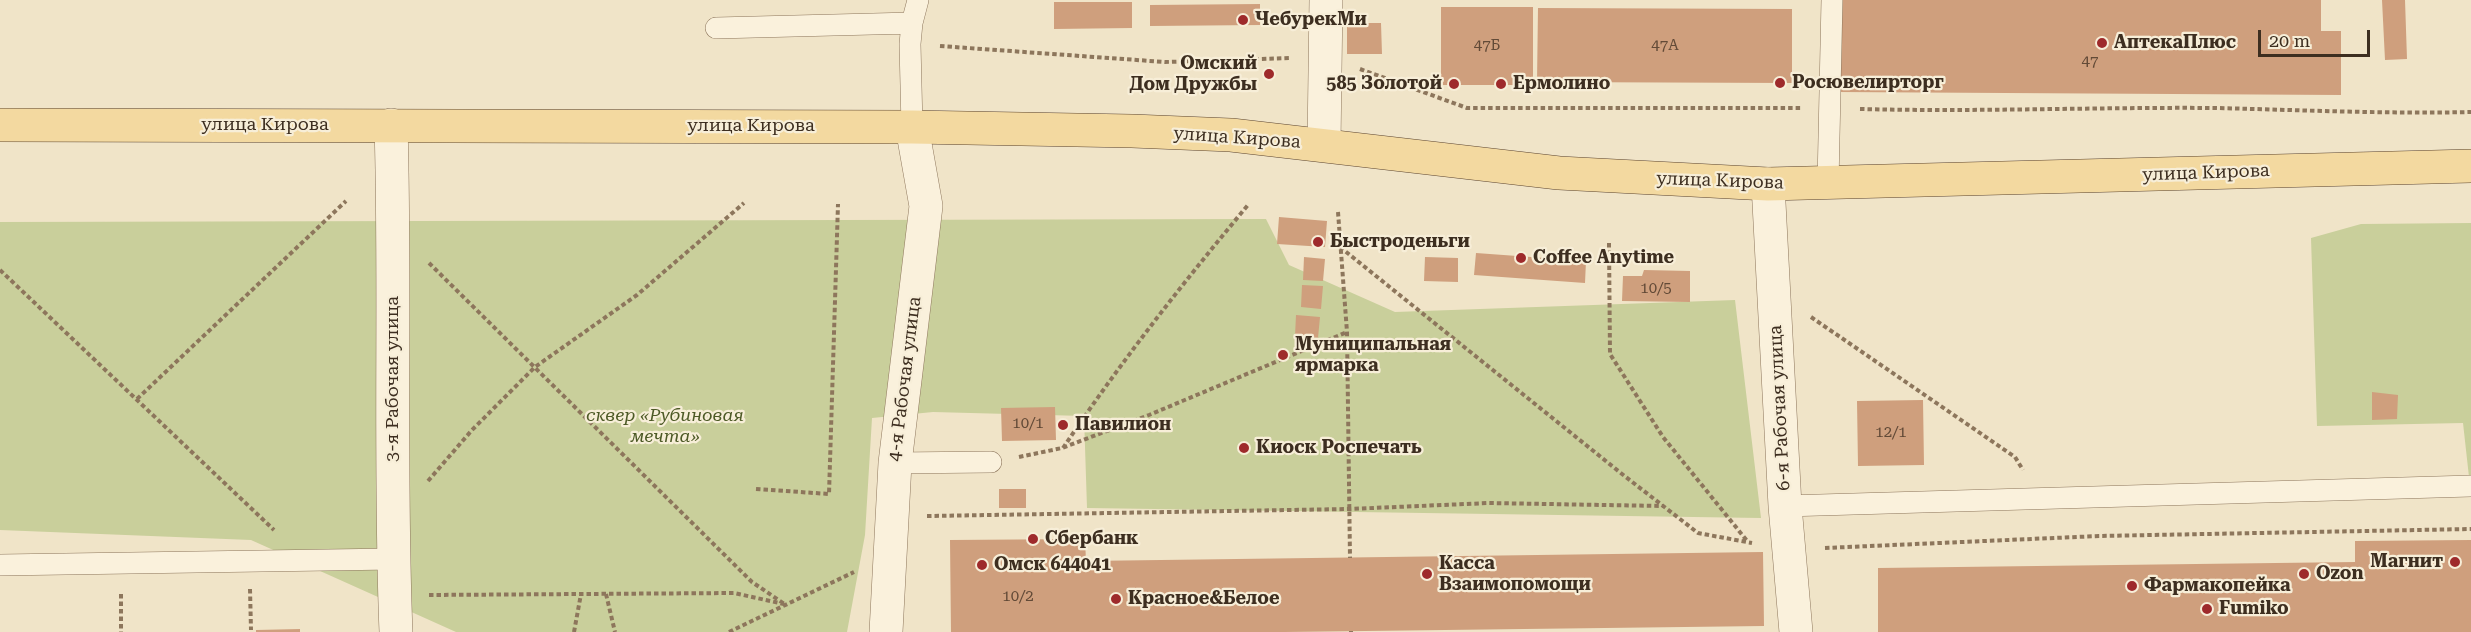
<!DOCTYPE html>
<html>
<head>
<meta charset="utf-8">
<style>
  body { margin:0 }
  #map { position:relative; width:2471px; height:632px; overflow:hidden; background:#f0e4c8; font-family:"Roboto Serif",serif }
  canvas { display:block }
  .scale { position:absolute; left:2258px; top:30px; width:112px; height:27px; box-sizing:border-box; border:3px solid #3d2e20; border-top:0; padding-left:8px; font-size:18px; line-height:21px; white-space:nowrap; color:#3d2e20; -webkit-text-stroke:4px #f7eed8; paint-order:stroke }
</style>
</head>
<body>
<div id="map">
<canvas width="2471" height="632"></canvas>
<div class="scale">20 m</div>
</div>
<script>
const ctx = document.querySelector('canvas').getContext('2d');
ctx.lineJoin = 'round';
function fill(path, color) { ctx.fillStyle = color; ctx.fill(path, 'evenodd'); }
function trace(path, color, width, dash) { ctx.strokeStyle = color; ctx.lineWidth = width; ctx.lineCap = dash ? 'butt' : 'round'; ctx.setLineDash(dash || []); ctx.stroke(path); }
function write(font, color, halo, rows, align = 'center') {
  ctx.font = font + ' "Roboto Serif",serif'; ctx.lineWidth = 4.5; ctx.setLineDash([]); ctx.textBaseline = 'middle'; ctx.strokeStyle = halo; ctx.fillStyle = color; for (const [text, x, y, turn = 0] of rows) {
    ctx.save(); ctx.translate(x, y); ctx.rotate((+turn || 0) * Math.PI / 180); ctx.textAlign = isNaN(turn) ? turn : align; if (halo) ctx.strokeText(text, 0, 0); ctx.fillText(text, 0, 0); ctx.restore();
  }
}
fill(new Path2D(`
  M1266 219 1289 265 1395 312 1735 300 1761 518 1087 508 1084 416 933 412 872 418 865 535 847 632H456L251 540 0 530V222Z
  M2471 223V477H2469L2463 423 2317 426 2311 238 2361 224Z`), '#c9cf9b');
fill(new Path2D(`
  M1839 0H2321V31H2341V95L1838 92Z
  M2382 0H2405L2407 59 2385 60Z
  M1054 2H1132V28L1054 29Z
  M1260 4V25L1150 26V5Z
  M1441 7H1533V85H1441Z
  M1538 8 1792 9V83L1537 82Z
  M1347 23H1381L1382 54H1347Z
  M1279 217 1327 221 1325 247 1277 244Z
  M1476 253 1586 261 1585 283 1474 275Z
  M1304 257 1325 259 1323 281 1303 280Z
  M1425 257 1458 258V282L1424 281Z
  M1644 270 1690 271V302L1622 301 1623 276H1642Z
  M1302 285 1323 286 1321 309 1301 307Z
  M1296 315 1320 317 1318 338 1295 336Z
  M2372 392 2398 395 2397 419 2372 420Z
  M1923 400 1924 465 1858 466 1857 401Z
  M1055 407 1056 440 1002 441 1001 408Z
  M999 489H1026V508H999Z
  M1085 539 1086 561 1763 552 1764 626 1285 632H951L950 540Z
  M2471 540V632H1878V568L2355 562V541Z
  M300 629V632H256V630Z`), '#cf9f7d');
const service = new Path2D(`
  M716 28 912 23
  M912 127 910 44 912 23 918 0
  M1828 183 1832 0
  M895 463 991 462
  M1785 506 2471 486
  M0 565 393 559`);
const minor = new Path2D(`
  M391 125C396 294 389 463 396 632
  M1768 184 1785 506 1796 632
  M886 632 895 463 926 206 912 127`);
const tertiary = new Path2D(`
  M1324 144 1326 0`);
const primary = new Path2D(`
  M0 125 912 127 1132 131 1231 135 1559 173 1768 184 2471 166`);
trace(service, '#8d765c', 22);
trace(minor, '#8d765c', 34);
trace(tertiary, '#8d765c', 34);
trace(primary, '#5b4430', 34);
trace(new Path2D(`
  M940 46 1165 62 1291 58
  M1360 69 1467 108H1801
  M1860 109C1978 112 2097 107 2216 108 2301 110 2386 114 2471 112
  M1338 212 1347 332 1350 558
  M1609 243 1610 354 1663 437 1748 542
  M1340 247 1622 474 1698 533 1752 543
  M429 263 752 582 786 605
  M0 270 274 530
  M1811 317 2015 457 2023 470
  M137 399 346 201
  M1063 448C1120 363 1182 284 1248 205
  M1019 457 1062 448 1149 415 1347 332
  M428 481 472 430 535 367 637 295 744 203
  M756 489 829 494 838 204
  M927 516 1349 509 1489 503 1663 506
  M1825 548 2099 536 2471 529
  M250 589 251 630
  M121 594V632
  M606 594 615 632
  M429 595 734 593 784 604
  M1351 631V632
  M574 632 581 594
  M729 632 854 572`), '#8d765c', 4, [4.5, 3]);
trace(service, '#faf1dc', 21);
trace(minor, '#faf1dc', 33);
trace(tertiary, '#faf1dc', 33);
trace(primary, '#f3d9a0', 33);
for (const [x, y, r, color] of [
  [1243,20,6,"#9e2a2b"],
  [2102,43,6,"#9e2a2b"],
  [1269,74,6,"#9e2a2b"],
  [1780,83,6,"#9e2a2b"],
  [1454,84,6,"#9e2a2b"],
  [1501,84,6,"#9e2a2b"],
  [1318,242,6,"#9e2a2b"],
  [1521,258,6,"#9e2a2b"],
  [1283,355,6,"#9e2a2b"],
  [1063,425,6,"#9e2a2b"],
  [1244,448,6,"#9e2a2b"],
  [1033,539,6,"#9e2a2b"],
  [2455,562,6,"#9e2a2b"],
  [982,565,6,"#9e2a2b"],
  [1427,574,6,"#9e2a2b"],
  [2304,574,6,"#9e2a2b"],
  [2132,586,6,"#9e2a2b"],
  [1116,599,6,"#9e2a2b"],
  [2207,609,6,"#9e2a2b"]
]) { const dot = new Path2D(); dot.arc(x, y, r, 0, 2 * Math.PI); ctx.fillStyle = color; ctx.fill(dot); trace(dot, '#f7eed8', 2); }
write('15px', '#624a37', null, [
  ["47Б",1487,46],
  ["47А",1665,46],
  ["47",2090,62],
  ["10/5",1656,289],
  ["10/1",1028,424],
  ["12/1",1891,433],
  ["10/2",1018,597]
]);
write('bold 18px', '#3d2e20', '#f7eed8', [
  ["ЧебурекМи",1255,20],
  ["АптекаПлюс",2114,43],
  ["Омский",1257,64,"right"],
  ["Дом Дружбы",1257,85,"right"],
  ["Росювелирторг",1792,83],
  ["585 Золотой",1442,84,"right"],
  ["Ермолино",1513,84],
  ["Быстроденьги",1330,242],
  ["Coffee Anytime",1533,258],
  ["Муниципальная",1295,345],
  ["ярмарка",1295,366],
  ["Павилион",1075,425],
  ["Киоск Роспечать",1256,448],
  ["Сбербанк",1045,539],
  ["Магнит",2443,562,"right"],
  ["Касса",1439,564],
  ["Взаимопомощи",1439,585],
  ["Омск 644041",994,565],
  ["Ozon",2316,574],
  ["Фармакопейка",2144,586],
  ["Красное&Белое",1128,599],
  ["Fumiko",2219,609]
], 'left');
write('18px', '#3d2e20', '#f7eed8', [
  ["улица Кирова",265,125],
  ["улица Кирова",751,126],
  ["улица Кирова",1237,138,4],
  ["улица Кирова",2206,173,-2],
  ["улица Кирова",1720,181,2],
  ["3-я Рабочая улица",393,379,-90],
  ["4-я Рабочая улица",905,379,-83],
  ["6-я Рабочая улица",1780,408,-93]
]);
write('italic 18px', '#4d5a26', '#f7eed8', [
  ["сквер «Рубиновая",665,416],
  ["мечта»",665,437]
]);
</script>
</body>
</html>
